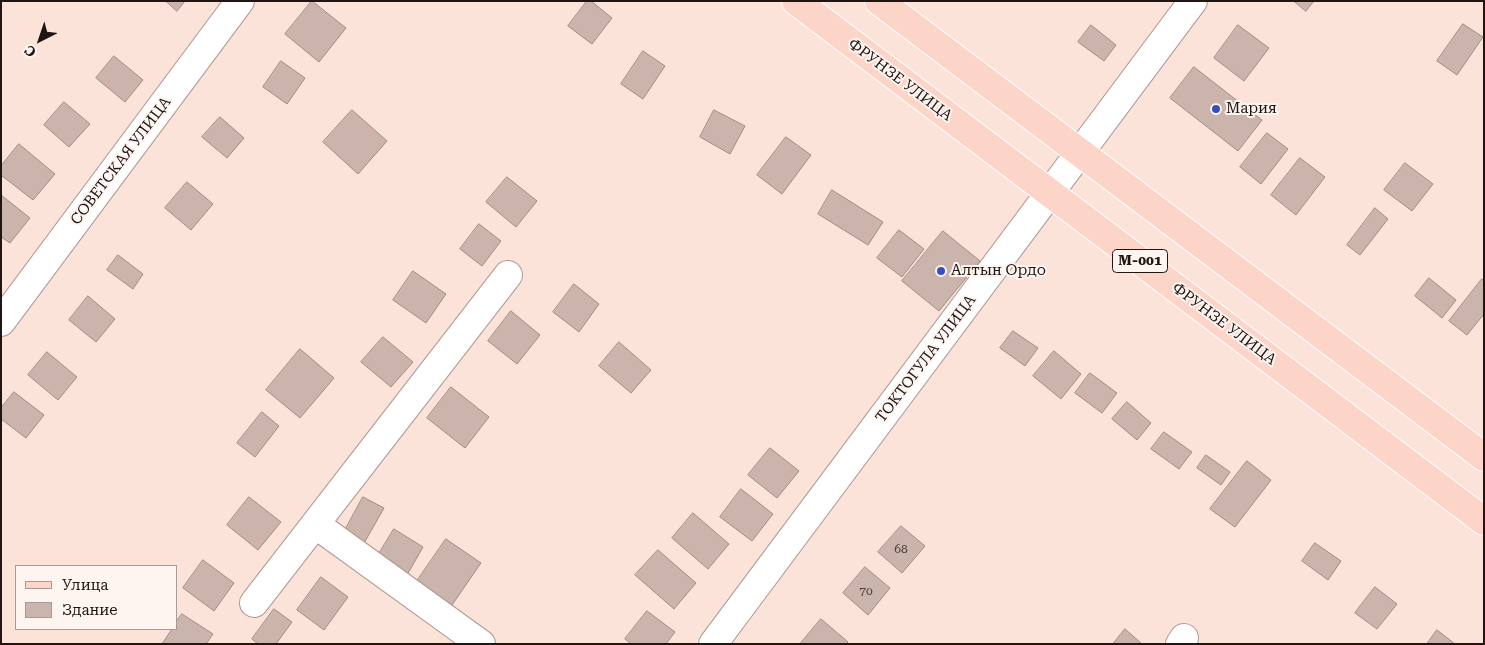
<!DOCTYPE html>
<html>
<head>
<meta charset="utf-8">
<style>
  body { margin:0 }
  #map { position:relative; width:1485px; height:645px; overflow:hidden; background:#fce3da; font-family:"Roboto Serif",serif }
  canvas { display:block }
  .frame { position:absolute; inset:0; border:2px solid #1f1613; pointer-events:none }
  .legend { position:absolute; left:15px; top:565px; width:162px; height:65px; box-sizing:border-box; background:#fef4f0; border:1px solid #a59b98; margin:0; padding:6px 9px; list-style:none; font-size:15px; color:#1f1613 }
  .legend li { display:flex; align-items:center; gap:10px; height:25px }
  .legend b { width:25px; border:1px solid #a59b98 }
  .north { position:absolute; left:15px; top:15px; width:50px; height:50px; -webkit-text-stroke:4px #fef4f0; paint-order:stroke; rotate:221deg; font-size:14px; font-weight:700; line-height:20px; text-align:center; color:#1f1613 }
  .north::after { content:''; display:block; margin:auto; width:18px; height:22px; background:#1f1613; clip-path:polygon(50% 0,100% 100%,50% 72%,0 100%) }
</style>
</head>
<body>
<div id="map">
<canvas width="1485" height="645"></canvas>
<div class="frame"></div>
<ul class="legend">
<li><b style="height:6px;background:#fdd5c8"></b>Улица</li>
<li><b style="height:14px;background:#cbb4ab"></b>Здание</li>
</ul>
<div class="north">С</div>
</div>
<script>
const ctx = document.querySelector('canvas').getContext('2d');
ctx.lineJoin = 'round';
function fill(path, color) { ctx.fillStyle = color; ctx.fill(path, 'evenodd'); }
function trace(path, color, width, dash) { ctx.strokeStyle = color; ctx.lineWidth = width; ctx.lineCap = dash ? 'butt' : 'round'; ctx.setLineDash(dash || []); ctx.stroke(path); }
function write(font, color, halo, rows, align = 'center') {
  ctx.font = font + ' "Roboto Serif",serif'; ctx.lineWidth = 4; ctx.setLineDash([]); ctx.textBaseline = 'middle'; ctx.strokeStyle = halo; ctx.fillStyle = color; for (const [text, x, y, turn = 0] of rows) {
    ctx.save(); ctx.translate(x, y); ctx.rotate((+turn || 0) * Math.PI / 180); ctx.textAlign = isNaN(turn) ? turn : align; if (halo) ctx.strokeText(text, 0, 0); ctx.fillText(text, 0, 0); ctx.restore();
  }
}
const building = new Path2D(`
  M166 1H185L177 11Z
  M312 1 346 28 319 62 285 34Z
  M587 1H591L612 18 592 44 568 26Z
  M1294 1H1314L1306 11Z
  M1463 24 1483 37 1457 75 1437 61Z
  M1091 25 1116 45 1104 61 1078 42Z
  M1238 25 1269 48 1244 81 1214 58Z
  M643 51 665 66 643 99 621 84Z
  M114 56 143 80 125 102 96 78Z
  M281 61 305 78 287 104 263 87Z
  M1194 67 1262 120 1238 151 1170 98Z
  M64 102 90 124 69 147 44 125Z
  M352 110 387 141 358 174 323 142Z
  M714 110 745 126 730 154 700 137Z
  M220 117 244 138 227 158 202 137Z
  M1267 133 1288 149 1261 184 1240 167Z
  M786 137 811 155 782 194 757 175Z
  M19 144 55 174 33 200 1 175V166Z
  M1300 158 1325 177 1296 215 1271 195Z
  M1405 163 1433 184 1412 211 1384 190Z
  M507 177 537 201 516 227 486 202Z
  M187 182 213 204 191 230 165 208Z
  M832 190 883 222 868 245 818 214Z
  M1 195 30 218 10 243 1 237Z
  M1375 208 1388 219 1360 255 1347 245Z
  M479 224 501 241 482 266 460 249Z
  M899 230 924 249 902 277 877 258Z
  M943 231 980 261 939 311 902 281Z
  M118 255 143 274 133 289 107 270Z
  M413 271 446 294 426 323 393 300Z
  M1429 278 1456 300 1442 318 1415 296Z
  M1482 279 1484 281V314L1467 335 1449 321Z
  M574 284 599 304 579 332 553 312Z
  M88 296 115 319 96 342 69 320Z
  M511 311 540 335 517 364 488 341Z
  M1013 331 1038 348 1025 366 1000 348Z
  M383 337 413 362 391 387 361 362Z
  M619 342 651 370 631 393 599 366Z
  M300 349 334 378 300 418 266 390Z
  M1054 351 1081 374 1061 399 1033 376Z
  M47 352 77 377 58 400 28 375Z
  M1090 373 1117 393 1102 413 1075 393Z
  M451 387 489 417 465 448 427 418Z
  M14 392 44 415 26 438 1 419V408Z
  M1127 402 1151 423 1137 440 1112 419Z
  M262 412 279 426 255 457 237 443Z
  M1164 432 1192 452 1179 469 1151 449Z
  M770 448 799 471 777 498 748 475Z
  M1206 455 1230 472 1221 485 1197 468Z
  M1247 461 1271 480 1235 527 1210 509Z
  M741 489 773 514 752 541 720 517Z
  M249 497 281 522 258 550 227 525Z
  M363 497 384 508 363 545 343 534Z
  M693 513 729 544 708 569 672 538Z
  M901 526 925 546 902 573 878 552Z
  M394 529 423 547 407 575 377 557Z
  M446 539 481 563 452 605 417 581Z
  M1315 543 1341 561 1328 580 1302 561Z
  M658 550 696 583 674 609 635 575Z
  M203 560 234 583 214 611 183 588Z
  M865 567 890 588 868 615 843 593Z
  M321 577 348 597 324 630 297 610Z
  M1375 587 1397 604 1377 629 1355 613Z
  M274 609 292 622 276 644H258L252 639Z
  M647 611 675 632 666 644H631L625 639Z
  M182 614 213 634 206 644H162L172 629H176V622Z
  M821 619 848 642 846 644H800Z
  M1125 629 1142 644H1113Z
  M1437 630 1455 644H1427Z`);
fill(building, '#cbb4ab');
trace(building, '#a28b84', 1);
const minor = new Path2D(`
  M1 322 240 1
  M315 524 481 644
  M254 603 508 275
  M713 644 1193 1
  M1180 644 1184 638`);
const primary = new Path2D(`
  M796 1 1484 521
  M879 1 1484 457`);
trace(minor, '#b19992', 30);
trace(primary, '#fff', 30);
trace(minor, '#fff', 28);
trace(primary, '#fdd5c8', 28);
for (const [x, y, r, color] of [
  [1216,109,5,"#3351c2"],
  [941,271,5,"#3351c2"]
]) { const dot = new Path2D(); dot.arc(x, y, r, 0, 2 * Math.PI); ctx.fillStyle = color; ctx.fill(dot); trace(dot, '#fef4f0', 2); }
write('12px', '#4a3e39', null, [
  ["68",901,549],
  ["70",866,591]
]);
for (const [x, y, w] of [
  [1140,261,55]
]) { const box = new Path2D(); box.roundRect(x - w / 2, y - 11.5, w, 23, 4); ctx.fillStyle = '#fef4f0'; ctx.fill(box); trace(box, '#1f1613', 1); }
write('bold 14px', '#1f1613', null, [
  ["M-001",1140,261]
]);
write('15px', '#1f1613', '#fef4f0', [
  ["ФРУНЗЕ УЛИЦА",900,80,37],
  ["СОВЕТСКАЯ УЛИЦА",121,161,-53],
  ["ФРУНЗЕ УЛИЦА",1224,324,37],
  ["ТОКТОГУЛА УЛИЦА",926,359,-53]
]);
write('15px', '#1f1613', '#fef4f0', [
  ["Мария",1226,109],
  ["Алтын Ордо",951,271]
], 'left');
</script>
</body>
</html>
